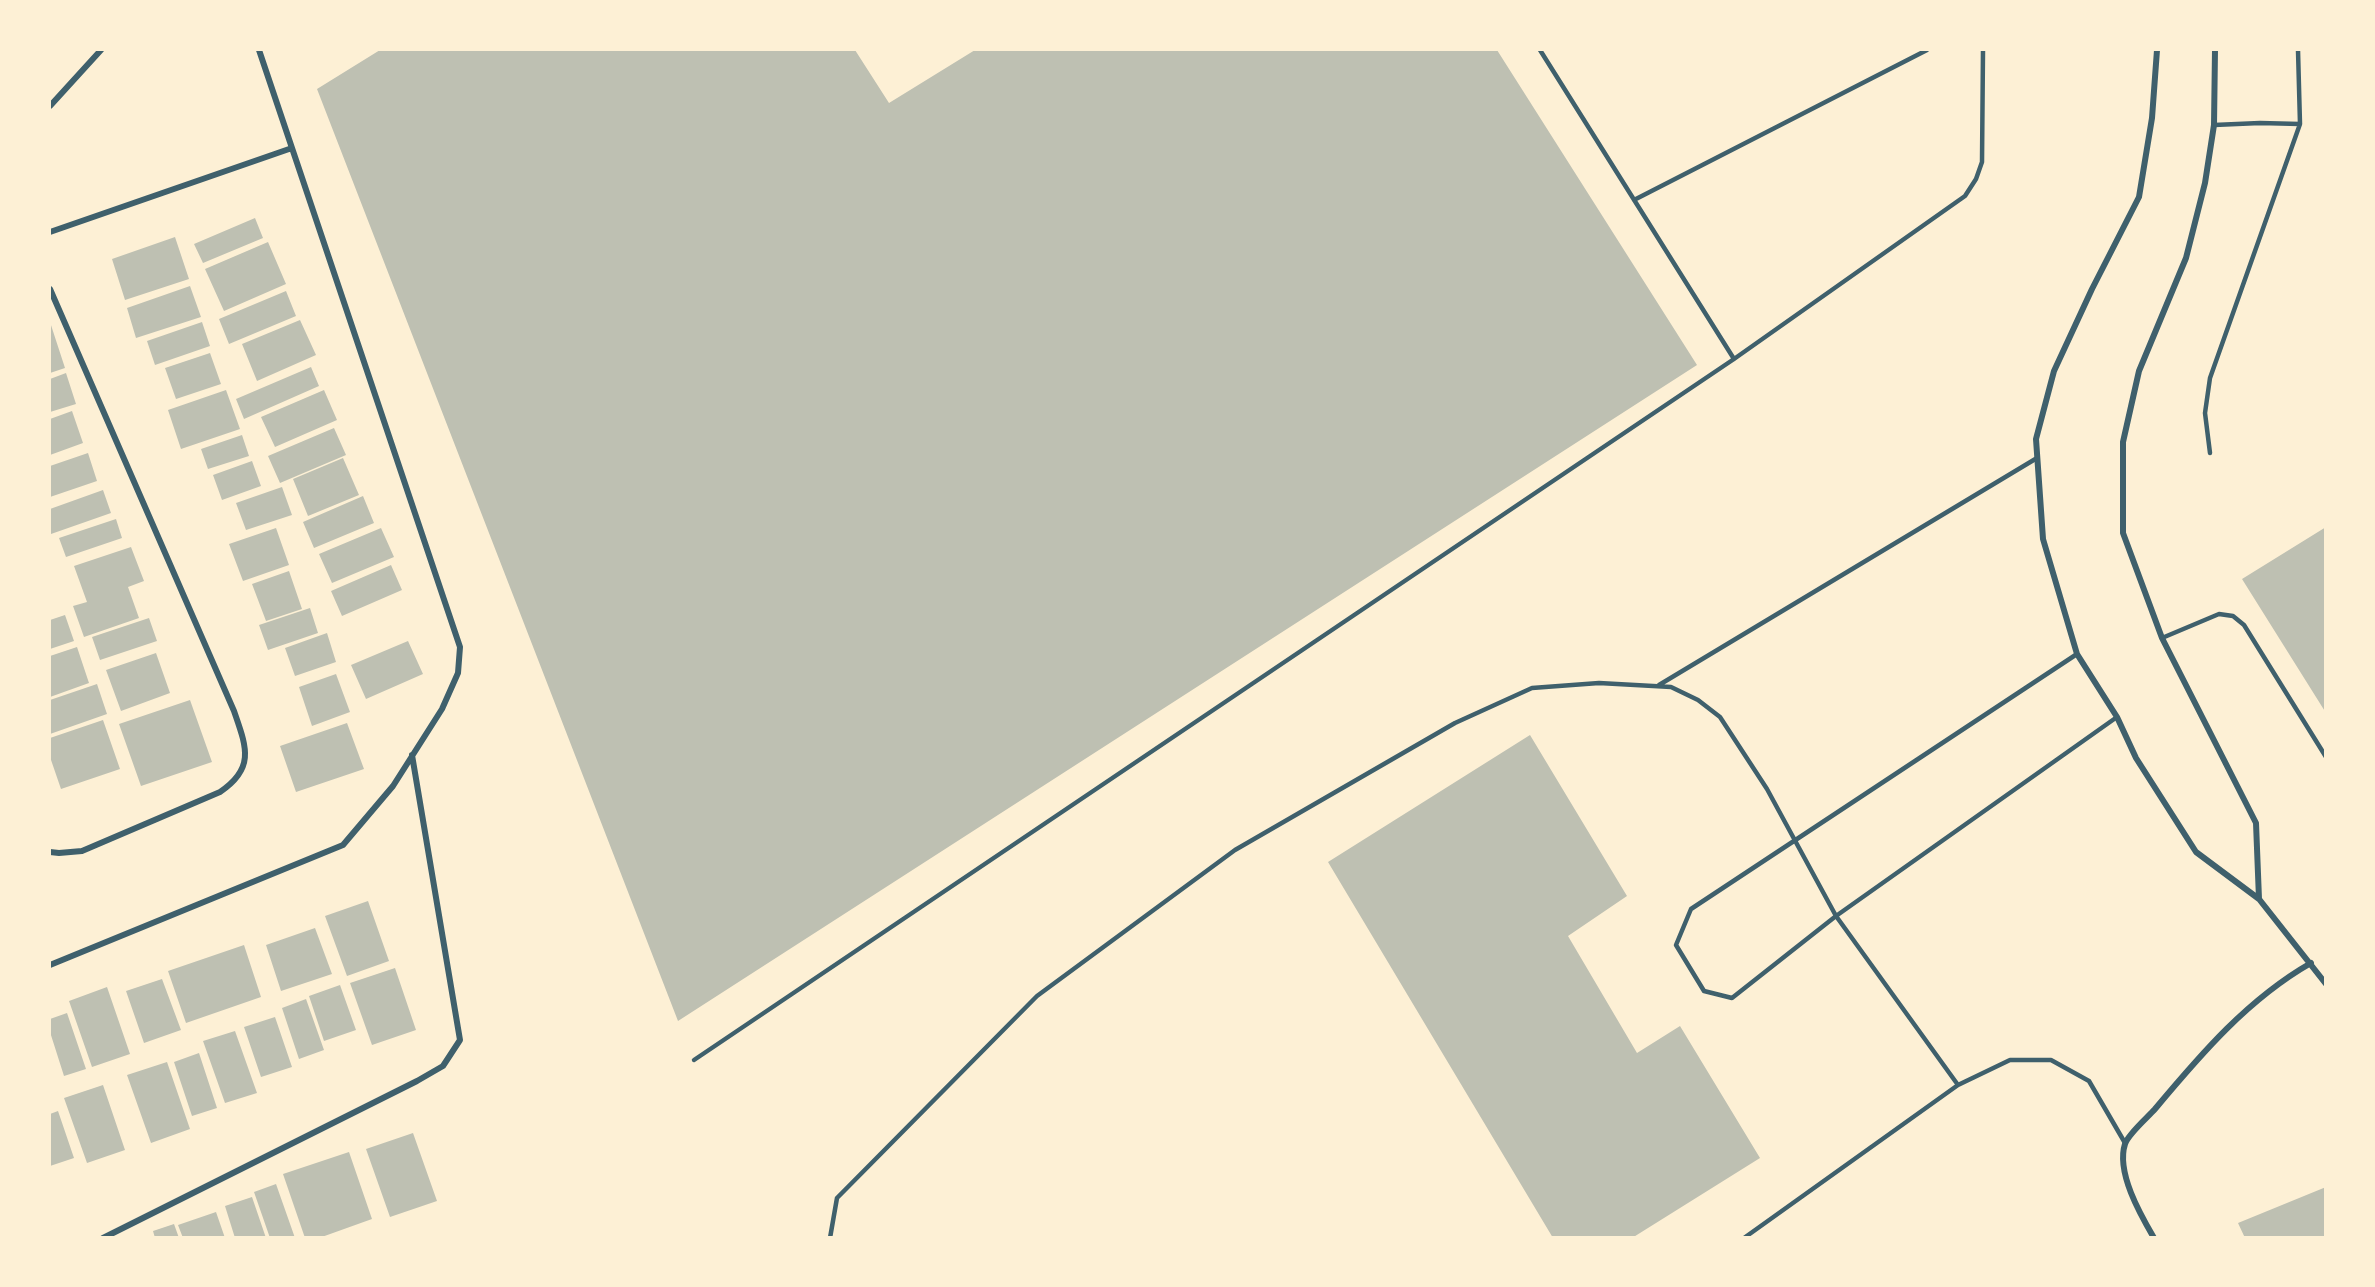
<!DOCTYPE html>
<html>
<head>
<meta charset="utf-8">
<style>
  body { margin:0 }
  #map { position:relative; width:2375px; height:1287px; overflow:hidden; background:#fdf0d5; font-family:Commissioner,sans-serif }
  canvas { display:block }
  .frame { position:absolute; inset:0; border:51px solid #fdf0d5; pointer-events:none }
</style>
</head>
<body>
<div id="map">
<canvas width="2375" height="1287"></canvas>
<div class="frame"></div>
</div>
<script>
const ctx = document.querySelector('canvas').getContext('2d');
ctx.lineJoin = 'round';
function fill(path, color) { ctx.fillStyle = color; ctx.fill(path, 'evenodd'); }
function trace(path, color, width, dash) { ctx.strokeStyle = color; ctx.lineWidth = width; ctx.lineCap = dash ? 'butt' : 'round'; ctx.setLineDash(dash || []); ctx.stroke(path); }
fill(new Path2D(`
  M380 50H855L889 103 975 50H1497L1697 365 678 1021 317 89Z
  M255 218 263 238 203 263 194 244Z
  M175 237 189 279 125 300 112 259Z
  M268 242 286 284 224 311 205 269Z
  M190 286 201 317 136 338 127 308Z
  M286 291 296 316 229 344 219 319Z
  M300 320 316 355 257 381 242 344Z
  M50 322 65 368 50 373Z
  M202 322 210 346 155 365 147 341Z
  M210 353 221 384 176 399 165 368Z
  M311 367 319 386 244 419 236 399Z
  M66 373 76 404 50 412V379Z
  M226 390 240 429 181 449 168 410Z
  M324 390 337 420 275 447 261 417Z
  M72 411 83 443 50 455V419Z
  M334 428 346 455 280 483 268 456Z
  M242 435 249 456 208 469 201 449Z
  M88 453 97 481 50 497V466Z
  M343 458 359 495 308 516 293 479Z
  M252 461 261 486 222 500 213 475Z
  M282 487 292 515 246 530 236 503Z
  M103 490 111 513 51 534 50 509Z
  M363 496 374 523 314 548 303 522Z
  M116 519 122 538 66 557 59 538Z
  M2326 527V713L2242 579Z
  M276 528 289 565 243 581 229 544Z
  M381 528 394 557 332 583 319 554Z
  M131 547 144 581 128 587 139 618 84 637 73 606 87 602 74 566Z
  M391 565 402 590 342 616 331 591Z
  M289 571 302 609 266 621 252 584Z
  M310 608 318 633 268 650 259 625Z
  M65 615 74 641 50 649V620Z
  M149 618 157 641 100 660 92 637Z
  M327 633 336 662 295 676 285 648Z
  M408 641 423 674 366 699 351 665Z
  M77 647 89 683 50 697V656Z
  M156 653 170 693 121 711 106 670Z
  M336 674 350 712 312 726 299 687Z
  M97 684 107 714 50 734V700Z
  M190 700 212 762 141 786 119 724Z
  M103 720 120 769 61 789 50 757V738Z
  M347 723 364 769 296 792 280 746Z
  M1530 735 1627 896 1568 936 1637 1053 1680 1026 1760 1158 1632 1238H1553L1328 862Z
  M368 901 389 961 347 976 325 916Z
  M315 928 332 974 281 991 266 945Z
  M244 945 261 997 186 1023 168 971Z
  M395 968 416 1030 372 1045 350 983Z
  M162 979 181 1030 144 1043 126 991Z
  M340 985 356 1030 324 1041 309 996Z
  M107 987 130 1054 92 1067 69 1001Z
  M306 999 324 1050 299 1059 282 1008Z
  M67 1013 86 1069 64 1076 50 1032V1019Z
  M275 1017 292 1067 261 1077 244 1027Z
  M235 1031 257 1093 225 1103 203 1041Z
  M199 1053 217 1108 192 1116 174 1062Z
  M167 1062 190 1129 151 1143 127 1075Z
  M103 1085 125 1150 87 1163 64 1098Z
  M58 1111 74 1158 50 1166V1114Z
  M413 1133 437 1201 390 1217 366 1149Z
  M349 1152 372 1219 319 1238H305L283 1174Z
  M276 1184 295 1238H270L254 1192Z
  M2326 1187V1238H2245L2238 1223Z
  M252 1197 266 1238H235L225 1206Z
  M216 1212 225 1238H183L178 1225Z
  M174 1224 179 1238H155L153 1231Z`), '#bec0b2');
trace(new Path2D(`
  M1540 50 1734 359
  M2214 125 2260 123 2300 124 2298 50
  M1634 200 1927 50
  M2210 453 2205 413 2210 378 2300 124
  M2162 638 2219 614 2233 616 2244 625 2326 757
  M2077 654 1691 909 1676 945 1704 991 1732 998 1836 916 2117 717
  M1659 685 2037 458
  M694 1060 1734 359 1965 196 1976 179 1982 162 1983 50
  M830 1238 837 1198 1037 996 1235 850 1455 723 1532 688 1599 683 1671 687 1698 700 1720 717 1767 789 1836 916 1958 1085
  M1744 1238 1958 1085 2010 1060H2051L2089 1081 2125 1143`), '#3f606c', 4.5);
trace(new Path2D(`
  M2157 50 2152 118 2139 197 2092 289 2054 371 2036 439 2043 539 2077 654 2117 717 2136 758 2196 852 2259 899 2326 984
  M2215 50 2214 125 2205 183 2186 258 2139 371 2123 442V533L2162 638 2256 823 2259 899
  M50 106 101 50
  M50 232 292 148
  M50 289 234 711C246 746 256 768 220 792L82 851 59 853 50 852
  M50 965 343 845 393 786 442 709 458 673 460 647 259 50
  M103 1238 417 1081 443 1066 460 1040 412 755
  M2154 1238C2140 1214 2116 1172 2125 1144 2128 1134 2148 1117 2155 1109 2201 1054 2248 999 2311 963`), '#3f606c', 6);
</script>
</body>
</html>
